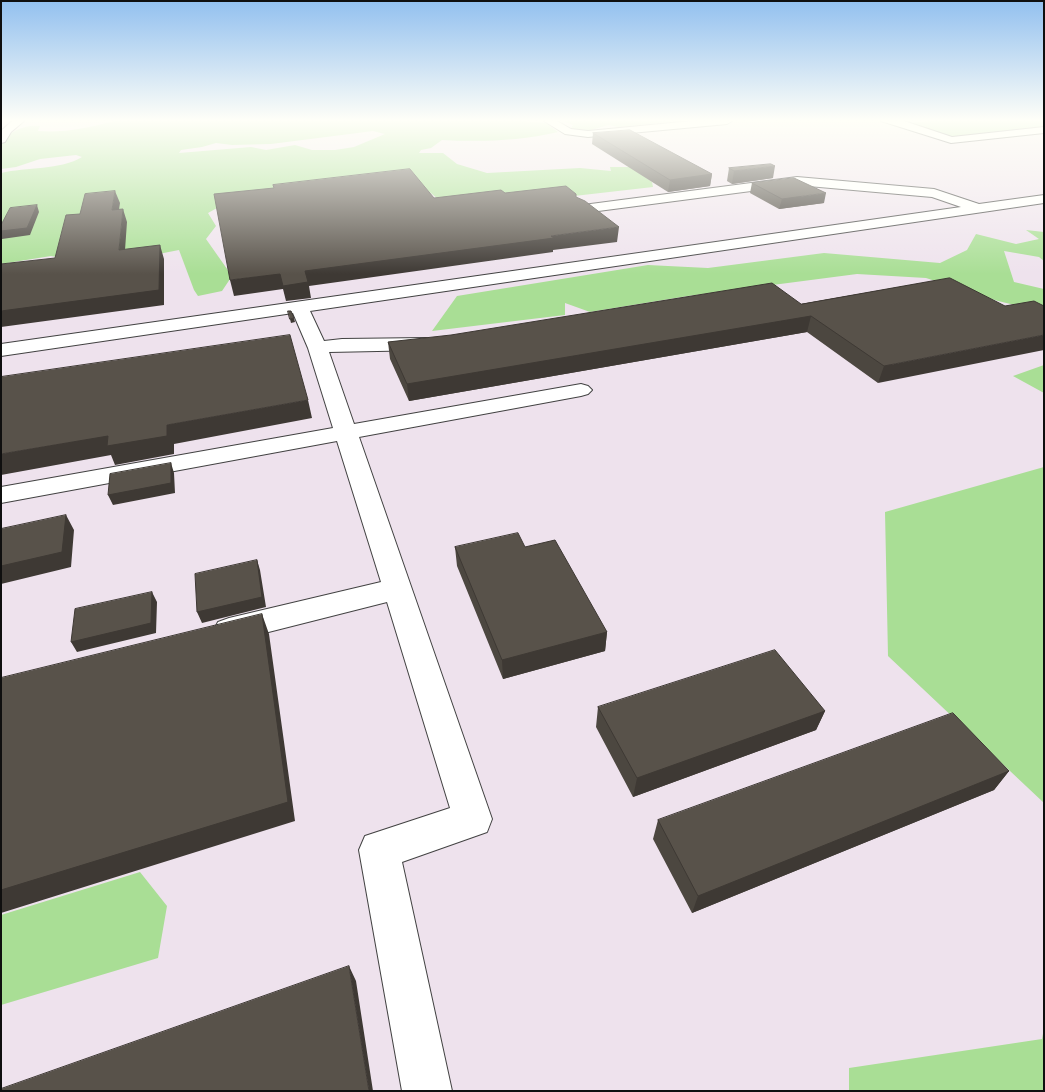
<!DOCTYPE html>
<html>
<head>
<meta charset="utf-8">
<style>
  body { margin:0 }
  #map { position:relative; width:1045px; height:1092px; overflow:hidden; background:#fffff0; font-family:"Noto Serif",serif }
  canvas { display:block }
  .frame { position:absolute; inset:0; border:2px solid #0f0f0f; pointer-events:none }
</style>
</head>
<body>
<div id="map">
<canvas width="1045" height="1092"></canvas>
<div class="frame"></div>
</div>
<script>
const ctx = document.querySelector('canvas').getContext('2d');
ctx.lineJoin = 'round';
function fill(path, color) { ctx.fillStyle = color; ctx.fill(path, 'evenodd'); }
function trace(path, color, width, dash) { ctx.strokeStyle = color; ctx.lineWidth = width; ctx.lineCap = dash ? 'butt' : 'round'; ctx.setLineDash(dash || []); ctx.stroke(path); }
fill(new Path2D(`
  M1 121H1044V1091H1Z`), '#eee2ed');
fill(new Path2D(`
  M113 121H526L546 123 558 132C519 141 481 142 442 140L431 148 421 150 419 153H443L457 164 487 173 580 168 611 171 610 167H631L652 182 653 187 539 200 438 199 415 180 217 208 208 213 216 226 206 239 232 276 222 291 198 296 194 290 179 250 143 257 76 260 51 256 1 264V173C26 167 61 170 82 157L76 155 40 159 16 167 1 169C1 162 0 151 2 144 8 131 26 124 40 126L38 131C63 133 89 128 113 121ZM373 131 385 134 354 147 335 150H312L295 145 266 150 251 147 179 153 181 150 202 147 216 143 232 145 271 144Z
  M563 121H678L619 127 608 125 585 132 569 131 573 125Z
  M929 121H1044V129L953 139 909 123Z
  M1026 230 1044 232V261L1039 257 1004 251 1014 282 1044 289V312L998 301 926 278 857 274 688 296 590 312 565 303V315L432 331 457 296 648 265 708 268 824 253 940 263 967 250 976 234 1016 244 1039 239Z
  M1044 365V393L1013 376Z
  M1044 467V803L888 656 885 512Z
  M140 872 167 906 158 958 1 1005V915Z
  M1044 1028V1091H849V1068L1042 1039Z`), '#a9de95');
const minor = new Path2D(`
  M12 121H24L11 132 5 142 1 143V131Z
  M544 121H557L571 129 588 131 692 121H732L727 124 588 137 565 134Z
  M881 121H904L952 137 1044 127V133L951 143Z
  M797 177 934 189 979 204 1044 195V203L310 311 324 341 342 339 426 338 433 340 436 344 433 348 426 350 329 352 354 424 581 384 588 386 592 390 588 394 581 396 359 437 492 819 487 832 402 862 452 1091H402L359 850 365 836 450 808 387 602 229 642 218 638 214 630 218 622 229 618 381 582 337 441 1 503V487L333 428 308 348 293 313 1 356V344L961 207 932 197 797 185 583 213 576 209 583 205Z`);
trace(minor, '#424242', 2);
fill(minor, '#fff');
fill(new Path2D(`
  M593 133 712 174 710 186 668 192 592 144Z
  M729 168 773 178 732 184 727 181Z
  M752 183 824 203 779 209 750 193Z
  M950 278 878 383 807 332 409 401 390 359 388 342 801 304Z
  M455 547H525L607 632 605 651 503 679 457 566Z
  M598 707 825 711 816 730 633 797 596 727Z
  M1009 771 994 790 692 913 653 839 658 820Z`), '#4c4740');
fill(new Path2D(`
  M775 166 773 178 732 184 734 171Z
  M712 174 710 186 668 192 670 180Z
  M115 191 120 203 117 223 112 210Z
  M826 193 824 203 779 209 782 199Z
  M37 205 39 212 30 235 2 239 1 231Z
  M123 209 127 222 124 264 119 250Z
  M619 227 617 242 553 250V252L309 286 311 298 286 301 283 289 234 296 230 280 551 236Z
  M160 245 164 259V305L1 327V311Z
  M811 316 807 332 409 401 407 384Z
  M294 318 295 322 291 323 290 319Z
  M1044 335V350L878 383 884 366Z
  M308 400 312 418 174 444V454L115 465 111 455 1 475V454Z
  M171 463 174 473 175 493 113 505 108 495Z
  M66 515 74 530 71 567 1 584V566Z
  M257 560 260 570 266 607 202 623 197 612Z
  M152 592 157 602 156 633 77 652 71 642Z
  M262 614 269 634 295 821 1 913V890Z
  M607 632 605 651 503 679 502 660Z
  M825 711 816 730 633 797 637 778Z
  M1009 771 994 790 692 913 698 896Z
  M349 966 356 981 373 1091H369Z`), '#3e3934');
const building = new Path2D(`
  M630 130 712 174 670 180 593 133Z
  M771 164 775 166 734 171 729 168Z
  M410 169 434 198 501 190 505 193 566 186 576 194V197L585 201 619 227 551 236 554 238 305 271 308 282 283 286 280 274 230 280 214 194 274 188 273 185Z
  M794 178 826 193 782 199 752 183Z
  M115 191 112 210 123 209 119 250 160 245 159 290 1 311V264L55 258 66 215 80 214 85 194Z
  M37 205 27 228 1 231V225L10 208Z
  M950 278 1005 306 1034 301 1044 306V335L884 366 811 316 407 384 388 342 451 335 772 283 801 304Z
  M288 311H291L294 318 290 319Z
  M290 335 308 400 167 425V436L107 446 108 436 1 454V377Z
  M171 463V483L108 495 110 474Z
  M66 515 62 552 1 566V529Z
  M518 533 525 547 555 540 607 632 502 660 455 547Z
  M257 560 262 597 197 612 195 574Z
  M152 592 151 623 71 642 75 609Z
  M262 614 288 802 1 890V678Z
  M775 650 825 711 637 778 598 707Z
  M953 713 1009 771 698 896 658 820Z
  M349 966 369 1091H1V1089Z`);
fill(building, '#58524a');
trace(building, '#3e3934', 1);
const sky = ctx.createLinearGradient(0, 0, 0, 274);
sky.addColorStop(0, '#92c0ef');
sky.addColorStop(0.44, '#fffff8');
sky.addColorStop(1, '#fffff800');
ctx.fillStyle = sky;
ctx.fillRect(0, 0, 1045, 274);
</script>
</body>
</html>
